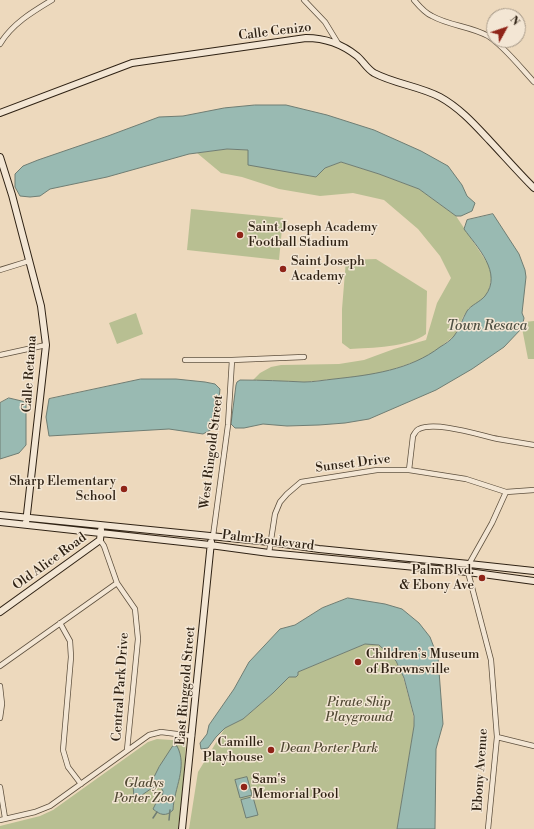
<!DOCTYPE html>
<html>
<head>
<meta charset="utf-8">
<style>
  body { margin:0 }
  #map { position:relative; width:534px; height:829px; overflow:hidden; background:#edd9bd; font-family:"Libre Bodoni",serif }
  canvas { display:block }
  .north { position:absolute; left:486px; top:8px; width:40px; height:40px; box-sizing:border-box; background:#f3e6d4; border:1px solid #a59887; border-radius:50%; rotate:50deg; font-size:11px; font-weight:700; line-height:16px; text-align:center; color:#2f2214 }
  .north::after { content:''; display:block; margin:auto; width:14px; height:18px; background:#8f2418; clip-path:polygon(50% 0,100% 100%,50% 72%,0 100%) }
</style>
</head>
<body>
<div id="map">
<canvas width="534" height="829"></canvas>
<div class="north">N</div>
</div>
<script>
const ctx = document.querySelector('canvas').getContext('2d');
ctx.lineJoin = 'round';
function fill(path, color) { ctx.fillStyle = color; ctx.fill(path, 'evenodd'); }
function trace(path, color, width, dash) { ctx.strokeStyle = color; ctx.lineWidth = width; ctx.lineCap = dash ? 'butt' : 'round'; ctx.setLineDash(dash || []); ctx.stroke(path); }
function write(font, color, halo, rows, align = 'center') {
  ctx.font = font + ' "Libre Bodoni",serif'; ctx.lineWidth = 3; ctx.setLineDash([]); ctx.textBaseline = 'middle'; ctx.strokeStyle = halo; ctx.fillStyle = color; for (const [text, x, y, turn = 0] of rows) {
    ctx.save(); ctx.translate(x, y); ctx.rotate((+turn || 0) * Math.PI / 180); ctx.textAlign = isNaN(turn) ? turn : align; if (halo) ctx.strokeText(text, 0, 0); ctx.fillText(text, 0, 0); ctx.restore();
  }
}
fill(new Path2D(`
  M227 149 248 150 325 168 341 162 379 174 419 189 456 216 488 264 492 274 489 290 486 295 480 301 469 308 463 317 455 335 428 357 394 369 372 375 305 382 253 380 260 373 271 367 281 365 339 364 364 360 394 349 426 340 437 303 451 278 440 256 418 229 384 200 353 193 320 196 279 189 242 177 221 173 197 153Z
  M191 209 283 218 279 260 187 250Z
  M376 259 427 291 426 334C410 347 370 348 350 349L342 343V309L346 260Z
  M136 313 143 334 117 344 109 323Z
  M534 321V359H528L522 328 524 322Z
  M365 644C393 641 403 673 408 695 411 706 414 715 414 726L397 829H189L198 772 225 728 243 719 273 693 289 677 298 672Z
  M157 739 186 741 184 779 178 829H0V826L40 816 53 810 148 742Z`), '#b8bf92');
const water = new Path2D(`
  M255 105H286L327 115 374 130 421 151 448 166 462 185 467 196 475 203 472 211 461 216H456L419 189 379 174 341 162 325 168 316 177 248 165V150L227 149 189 154 107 177 50 189 40 196 30 197 20 196 15 187V174L23 166 38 160 108 136 159 117 183 116 224 108Z
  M493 214 519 254 525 270 526 277 522 313 524 318 522 328 504 347 472 369 436 390 369 419 345 423 319 425 287 426 263 424 244 428H235L231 424 236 385 237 382 240 380C262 380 283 381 304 382 314 382 324 380 334 379 371 375 410 370 440 347 445 344 451 340 454 336 460 329 462 319 467 311 471 305 480 302 485 296 503 273 477 247 464 229L467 220Z
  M141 379H176L205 382 215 384 220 389 217 420 212 429 203 434 169 429 49 436 46 417 49 399Z
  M9 398 26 402V445L19 453 0 459V403Z
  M348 598 385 604 402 609 419 623 430 637 438 658 443 724 436 749 435 829H397L414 726V716L404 678 396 661 379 645 365 644 298 672V675L296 677H289L273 693 243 719 225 728 216 737 208 748 201 749 200 743 207 734 209 725 234 689 249 662 280 629 295 625 322 608Z
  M173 746H177C188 767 174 788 173 810 166 817 160 815 153 809L157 801 162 798 163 791 160 786C149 787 144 796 134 799L133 784 139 787 144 785 153 779 159 767Z
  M247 777 252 795 240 798 235 780Z
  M253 797 258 815 246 818 241 800Z`);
fill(water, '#99bab2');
trace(water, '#6f7d73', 1);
trace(new Path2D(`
  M153 818 157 812
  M169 820 170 810`), '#6f7d73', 1.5);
const street = new Path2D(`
  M304 0 325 22 339 45
  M414 0C419 6 425 13 432 16 450 26 470 26 488 36 503 45 521 68 534 82
  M0 44C12 24 32 12 52 0
  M0 270 29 261
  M0 355 46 345
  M185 360H232L304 357
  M409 470 413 436C415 433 416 430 419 429 436 421 479 435 498 439 510 441 522 443 534 445
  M213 536 228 425 232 360
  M100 540 104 546 117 583 135 609 138 639 127 750
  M269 553 275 514 280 502 287 494 301 482 377 470H409L466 479 506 492 534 490
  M60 623 70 641 71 657 63 750 68 767 81 784
  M0 666 117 583
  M0 686 2 704 0 718
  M497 737 534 746
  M0 787 5 818
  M0 820 35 812 50 806 149 735 161 732 192 736
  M488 829 497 737 491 660 468 572 469 564 492 523 506 492`);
const secondary = new Path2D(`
  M0 113 132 63 306 38C324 38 342 44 357 56 363 61 367 69 374 73 395 84 419 86 440 97 460 108 475 125 490 141 505 157 519 173 534 188
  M0 157 12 195 41 306 46 345 26 523
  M0 515 270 542 319 549 469 564 534 571
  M0 522 210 545 269 553 468 572 534 581
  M0 612 100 540 101 530
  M182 829 211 542`);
trace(street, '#5e503e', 6);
trace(secondary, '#2f2214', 8);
trace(street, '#f3e6d4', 4.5);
trace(secondary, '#f3e6d4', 6);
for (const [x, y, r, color] of [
  [240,235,4,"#8f2418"],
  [283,269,4,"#8f2418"],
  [124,489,4,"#8f2418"],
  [482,578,4,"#8f2418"],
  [358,662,4,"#8f2418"],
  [271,750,4,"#8f2418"],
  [244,787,4,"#8f2418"]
]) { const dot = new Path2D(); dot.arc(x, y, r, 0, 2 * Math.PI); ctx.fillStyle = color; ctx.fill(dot); trace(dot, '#f3e6d4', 1.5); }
write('13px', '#2f2214', '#f3e6d4', [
  ["Calle Cenizo",275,32,-7],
  ["Calle Retama",30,374,-86],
  ["West Ringold Street",212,452,-83],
  ["Sunset Drive",353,464,-7],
  ["Palm Boulevard",268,541,7],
  ["Old Alice Road",50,562,-36],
  ["East Ringgold Street",186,686,-85],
  ["Central Park Drive",121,687,-86],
  ["Ebony Avenue",481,770,-86]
]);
write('13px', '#2f2214', '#f3e6d4', [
  ["Saint Joseph Academy",248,228],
  ["Football Stadium",248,243],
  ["Saint Joseph",291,262],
  ["Academy",291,277],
  ["Sharp Elementary",116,482,"right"],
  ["School",116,497,"right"],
  ["Palm Blvd.",474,571,"right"],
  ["& Ebony Ave",474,586,"right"],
  ["Children’s Museum",366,655],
  ["of Brownsville",366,670],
  ["Camille",263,743,"right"],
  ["Playhouse",263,758,"right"],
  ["Sam's",252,780],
  ["Memorial Pool",252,795]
], 'left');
write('italic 13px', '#514934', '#f3e6d4', [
  ["Pirate Ship",359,703],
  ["Playground",359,718],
  ["Dean Porter Park",329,749],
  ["Gladys",144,784],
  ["Porter Zoo",144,799]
]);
write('italic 14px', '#4f5043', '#f3e6d4', [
  ["Town Resaca",487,327]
]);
</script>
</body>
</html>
